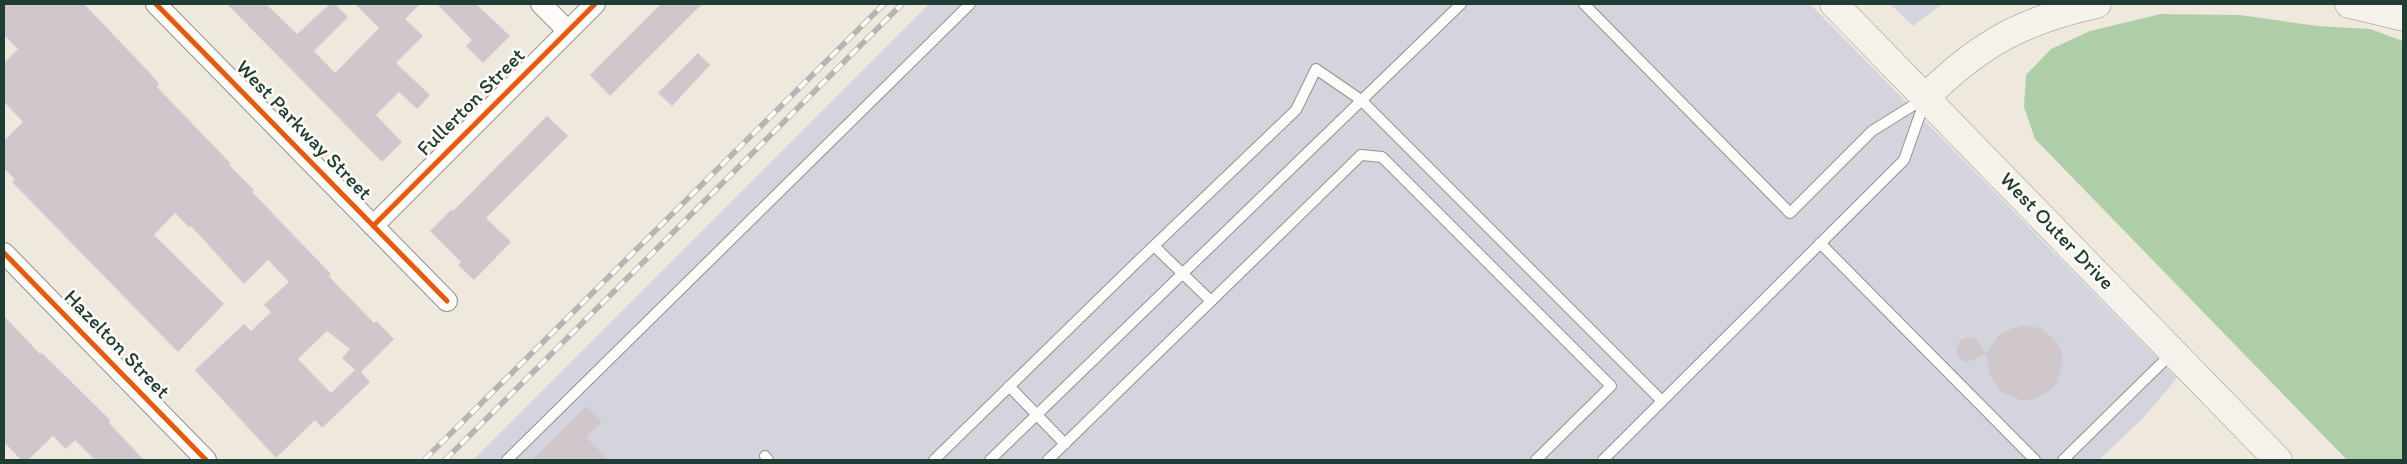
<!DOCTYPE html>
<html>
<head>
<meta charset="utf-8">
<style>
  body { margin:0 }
  #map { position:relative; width:2407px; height:464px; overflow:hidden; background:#efe8dd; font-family:Itim,sans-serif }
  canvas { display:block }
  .frame { position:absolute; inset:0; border:5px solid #1f3d34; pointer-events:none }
</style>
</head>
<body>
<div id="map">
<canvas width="2407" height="464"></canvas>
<div class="frame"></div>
</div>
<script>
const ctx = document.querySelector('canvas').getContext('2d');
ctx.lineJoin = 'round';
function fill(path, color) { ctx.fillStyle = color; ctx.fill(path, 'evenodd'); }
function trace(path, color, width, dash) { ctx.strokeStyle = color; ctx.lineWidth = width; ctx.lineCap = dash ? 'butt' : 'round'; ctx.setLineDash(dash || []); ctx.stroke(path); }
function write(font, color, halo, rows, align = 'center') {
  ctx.font = font + ' Itim,sans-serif'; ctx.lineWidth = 5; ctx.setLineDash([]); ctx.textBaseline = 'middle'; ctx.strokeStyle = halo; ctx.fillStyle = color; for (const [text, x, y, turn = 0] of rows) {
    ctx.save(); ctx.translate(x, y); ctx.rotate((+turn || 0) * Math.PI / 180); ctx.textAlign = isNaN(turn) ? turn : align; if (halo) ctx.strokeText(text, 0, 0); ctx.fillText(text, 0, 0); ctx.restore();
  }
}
fill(new Path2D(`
  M929 4H1810L2177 378 2144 417 2099 460H473Z
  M1890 4H1942L1913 26Z`), '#d3d4de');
fill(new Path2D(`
  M2161 14 2240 15 2317 26 2370 29 2403 41V460H2347L2035 139 2024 107 2026 75 2051 49 2090 31Z`), '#aecea7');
fill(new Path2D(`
  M4 4H84L149 72 159 84 157 87 231 164 229 165 254 190 252 192 331 274 329 276 340 288 374 323 376 321 394 339 361 372 370 382 322 428 315 420 276 458 195 370 244 324 251 331 271 312 264 305 289 282 268 260 244 284 191 226 190 228 175 213 154 235 224 304 178 352 12 182 15 180 4 168V141L23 122 4 102V63L18 49 4 35ZM327 331 350 349 342 358 355 370 331 393 298 359Z
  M227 4H266L297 34 330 4H335L348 17 314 51 335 73 379 28 355 4H420L405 19 423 36 396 63 430 95 417 109 399 92 376 115 402 142 382 162Z
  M437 4H476L510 36 483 63 466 46 472 40Z
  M661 4H702L610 96 590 75Z
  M698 53 710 65 672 106 658 93Z
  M547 116 568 136 486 218 511 242 474 280 458 265 461 262 430 231 452 209 453 211Z
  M4 316 40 354 42 353 101 411 111 421 109 423 144 460H95L75 440 66 449 53 436 28 460H21L4 442Z
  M2020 325 2041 328 2057 342 2061 352 2063 362 2057 383 2050 391 2031 400H2020L2001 392 1989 374 1986 354 1971 361 1965 362 1957 355 1956 349 1960 340 1970 337 1976 339 1986 353 2000 334Z
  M586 406 602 422 586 437 609 460H532Z`), '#d0c7cd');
const lane = new Path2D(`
  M1584 4 1790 213 1872 131 1925 98
  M1820 243 2035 460
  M1154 246 1211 301
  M1009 386 1065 444
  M765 456 768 460
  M507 460 970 4
  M934 460 1137 262 1296 110 1316 69 1361 100 1662 401
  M990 460 1461 4
  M1048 460 1361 155 1382 157 1611 386 1536 460
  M1603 460 1904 160 1925 100
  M2063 460 2172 353`);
const street = new Path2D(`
  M156 4 447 301
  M541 4 568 31
  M373 226 595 4
  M4 253 206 460`);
const secondary = new Path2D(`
  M1834 4 2278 460
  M2349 4 2403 17
  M1925 98C1979 44 2023 20 2097 4`);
trace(lane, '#93948d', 12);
trace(street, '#93948d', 22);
trace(secondary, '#93948d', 29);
trace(lane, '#fdfcfa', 10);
trace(street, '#fdfcfa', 20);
trace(secondary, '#f5f1eb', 28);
const rail = new Path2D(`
  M424 460 884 4
  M445 460 902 4`);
trace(rail, '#b4b6b3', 5.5);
trace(rail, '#fdfcf7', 4, [11]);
trace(new Path2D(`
  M156 4 447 301
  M373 226 595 4
  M4 253 206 460`), '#e8590c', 5);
write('21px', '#1f3d34', '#fdfcf7', [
  ["Fullerton Street",472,103,-45],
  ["West Parkway Street",303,131,46],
  ["West Outer Drive",2056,232,46],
  ["Hazelton Street",116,345,46]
]);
</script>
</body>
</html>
